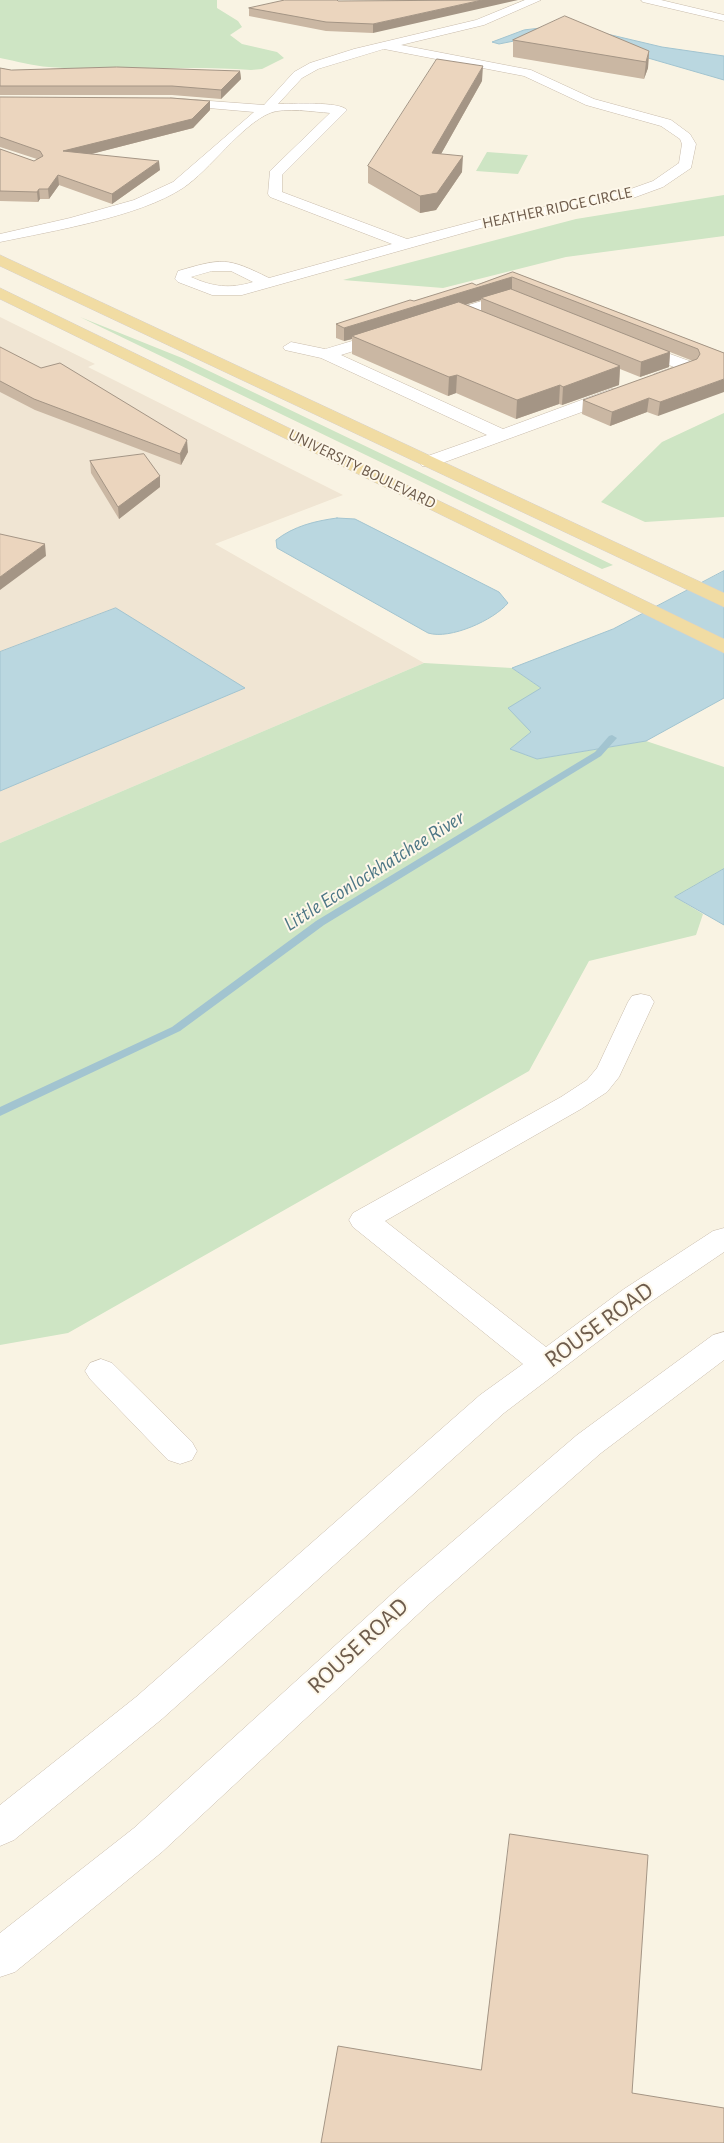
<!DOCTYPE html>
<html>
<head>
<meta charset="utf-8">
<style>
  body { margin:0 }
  canvas { display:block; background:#f9f3e3 }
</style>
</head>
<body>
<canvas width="724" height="2143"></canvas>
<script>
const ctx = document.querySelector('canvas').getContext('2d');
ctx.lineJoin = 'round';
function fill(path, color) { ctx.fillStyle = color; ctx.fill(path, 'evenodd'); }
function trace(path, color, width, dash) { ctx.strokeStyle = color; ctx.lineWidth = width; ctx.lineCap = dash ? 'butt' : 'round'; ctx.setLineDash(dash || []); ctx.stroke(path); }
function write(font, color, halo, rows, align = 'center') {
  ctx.font = font + ' "Alegreya Sans",sans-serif'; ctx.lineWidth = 4; ctx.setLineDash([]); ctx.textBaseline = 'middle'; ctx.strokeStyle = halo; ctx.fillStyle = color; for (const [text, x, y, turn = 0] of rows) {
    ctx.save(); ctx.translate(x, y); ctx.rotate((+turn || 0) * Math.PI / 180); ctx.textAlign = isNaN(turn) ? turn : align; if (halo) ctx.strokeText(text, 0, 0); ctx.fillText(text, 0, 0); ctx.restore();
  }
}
fill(new Path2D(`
  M0 317 95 364 88 367 343 495 215 544 424 663 0 843Z`), '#f0e5d3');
fill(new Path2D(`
  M0 0H217V8L238 21 242 27 230 35 242 44 277 52 284 58 262 69 251 70C184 65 116 72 49 67 33 66 16 61 0 58Z
  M487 152 528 155 518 174 476 171Z
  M724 195V236L566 257 443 288 343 280 576 219Z
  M80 317 182 358 613 565 602 569Z
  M724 413V517L645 522 601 502 662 442Z
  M424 663 512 668 541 688 531 732 511 749 537 759 646 741 724 767V869L675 897 703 914 696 935 589 961 529 1071 68 1333 0 1345V843Z`), '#cee5c4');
const water = new Path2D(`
  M569 25 662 47 724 56V80L648 58 519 40 499 44 492 42 524 30Z
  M337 518 355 519 499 592 508 603C494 620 450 640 428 633L277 548 276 540C294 526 315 521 337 518Z
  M724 571V698L646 741 537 759 510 749 531 732 508 708 541 688 512 668 613 629Z
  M116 608 245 688 0 791V652Z
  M724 869V925L675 897Z`);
fill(water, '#bad7e0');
trace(water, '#a2c4d0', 1);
fill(new Path2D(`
  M612 735 617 738 601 756 324 925 180 1031 0 1116V1107L172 1027 316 921 595 752 609 736Z`), '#a2c4d0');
const minor = new Path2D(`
  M525 0H541L484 25 401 45 531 70 594 99 671 120 690 134 696 144 691 168 663 187 633 198 481 228 242 295H212L178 282 175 279 178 271C222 258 227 257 269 278L392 244 270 197 268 194 270 171 330 113C315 112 284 107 270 113 241 125 210 170 183 188 139 217 52 231 0 242V234L70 218 134 200 173 182 254 112 174 105 168 101 170 98 264 105 294 72 310 63 354 49 476 20ZM384 49 524 76 586 105 661 126 680 139 682 144 679 163 653 181 625 191 479 220 407 239 282 192V175L347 110C339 101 292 104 278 104L302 78 318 69ZM212 271H231L253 282C230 289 213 287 191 277Z
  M641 0H661L724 15V21L643 2Z
  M511 292 523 296 525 299 523 302H511L439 324 431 319 433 316Z
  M389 330 397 335 395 338 341 355 503 429 611 389H623L626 393 623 397 434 466H422L419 462 422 458 487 435 321 358 285 350 283 347 291 342 325 349Z
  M634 341 695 363 697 367 695 371 666 382H654L652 378 654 374 674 367 628 349 626 346Z
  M641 994 650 996 654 1002 619 1077 607 1092 581 1109 385 1221 546 1347 624 1289 713 1231 724 1228V1252L646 1305 504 1413 162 1719 14 1840 0 1846V1805L136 1697 480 1395 523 1364 353 1227 349 1220 353 1213 561 1097 587 1080 597 1068 628 1002 632 996Z
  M724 1332V1360L601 1453 430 1603 162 1852 15 1972 0 1977V1933L134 1828 404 1583 577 1435 713 1335Z
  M101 1359 112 1363 192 1442 197 1451 192 1460 180 1464 168 1460 90 1379 85 1371 90 1363Z`);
const major = new Path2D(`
  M0 255 724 593V607L0 266Z
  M0 288 724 639V653L0 299Z`);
trace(minor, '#c8bbab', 1);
trace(major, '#d6d1cd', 1);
fill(minor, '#fff');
fill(major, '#f1dca3');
fill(new Path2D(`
  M338 1H379L373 33 326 31 249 16V8Z
  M513 40 649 51 648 68 644 79 513 57Z
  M0 68 11 70 240 71 241 79 221 99 172 95H0Z
  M482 81 441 154 462 172 436 210 420 213 368 183V166Z
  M0 97 210 110 193 128 91 154 160 170 112 204 59 185 49 199H40L38 202 0 201V149L34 161 37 159 0 147Z
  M513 272 724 353 658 416 647 412 610 426 582 414 583 400 693 361 670 352 669 367 640 377 620 369 619 385 562 405 559 404 516 419 456 393 448 396 352 354V339L344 341 336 338V324L414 301 476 285ZM481 300V311L465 304Z
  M0 347 188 452 181 465 35 410 0 392Z
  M90 461 160 476V487L119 519 91 473Z`), '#cab7a3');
fill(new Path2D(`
  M482 0H518L373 33V24Z
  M649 51 648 68 644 79 646 62Z
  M483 66 482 81 432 170V153Z
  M240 71 241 79 221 99V90Z
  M210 101V110L193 128 64 161 63 151Z
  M463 156 462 172 436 210 420 213V196Z
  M159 161 160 170 112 204V194Z
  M58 175 59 185 49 199 48 189Z
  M39 189 40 199 38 202 37 192Z
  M512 277V290L481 298V300L356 338 352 336V339L344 341V328Z
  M670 352 669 367 640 377 641 362Z
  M620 366 619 385 562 405 563 387Z
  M457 375 456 393 448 396 449 377Z
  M724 379V392L658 416 660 402Z
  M560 385 559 404 516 419 517 400Z
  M649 398 647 412 610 426 612 412Z
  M187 440 188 452 181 465 180 454Z
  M160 476V487L119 519 118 507Z
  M45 544 46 556 0 590V577Z`), '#a49585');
const building = new Path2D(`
  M285 0H337L338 1 482 0 373 24 326 22 249 8Z
  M565 16 649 51 646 62 513 40Z
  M437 59 483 66 432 153 463 156 437 193 420 196 368 166Z
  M117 67 240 71 221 90 172 86H0V68L11 70Z
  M0 97 171 98 210 101 192 119 63 151 159 161 112 194 58 175 48 189H39L37 192 0 191V149L34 161 43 156 40 151 0 137Z
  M513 272 724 353V379L660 402 649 398 612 412 583 400 697 359 700 354 698 349 512 277 344 328 336 324 410 300 414 301 472 283 476 285Z
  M511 289 670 352 641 362 481 298Z
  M459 302 620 366 563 387 560 385 517 400 457 375 449 377 352 336Z
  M0 347 41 368 60 363 187 440 180 454 34 399 0 381Z
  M144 454 160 476 118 507 90 461Z
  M0 534 45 544 0 577Z
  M510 1834 648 1855 632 2093 724 2108V2143H321L338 2046 481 2070Z`);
fill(building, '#ebd5be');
trace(building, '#a49585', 1);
write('16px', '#6e5c4c', '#fdf7e9', [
  ["HEATHER RIDGE CIRCLE",557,208,-12],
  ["UNIVERSITY BOULEVARD",362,469,26]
]);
write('italic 21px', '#4c7685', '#fdf7e9', [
  ["Little Econlockhatchee River",374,871,-32]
]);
write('24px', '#6e5c4c', '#fdf7e9', [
  ["ROUSE ROAD",599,1325,-36],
  ["ROUSE ROAD",358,1646,-43]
]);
</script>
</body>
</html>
